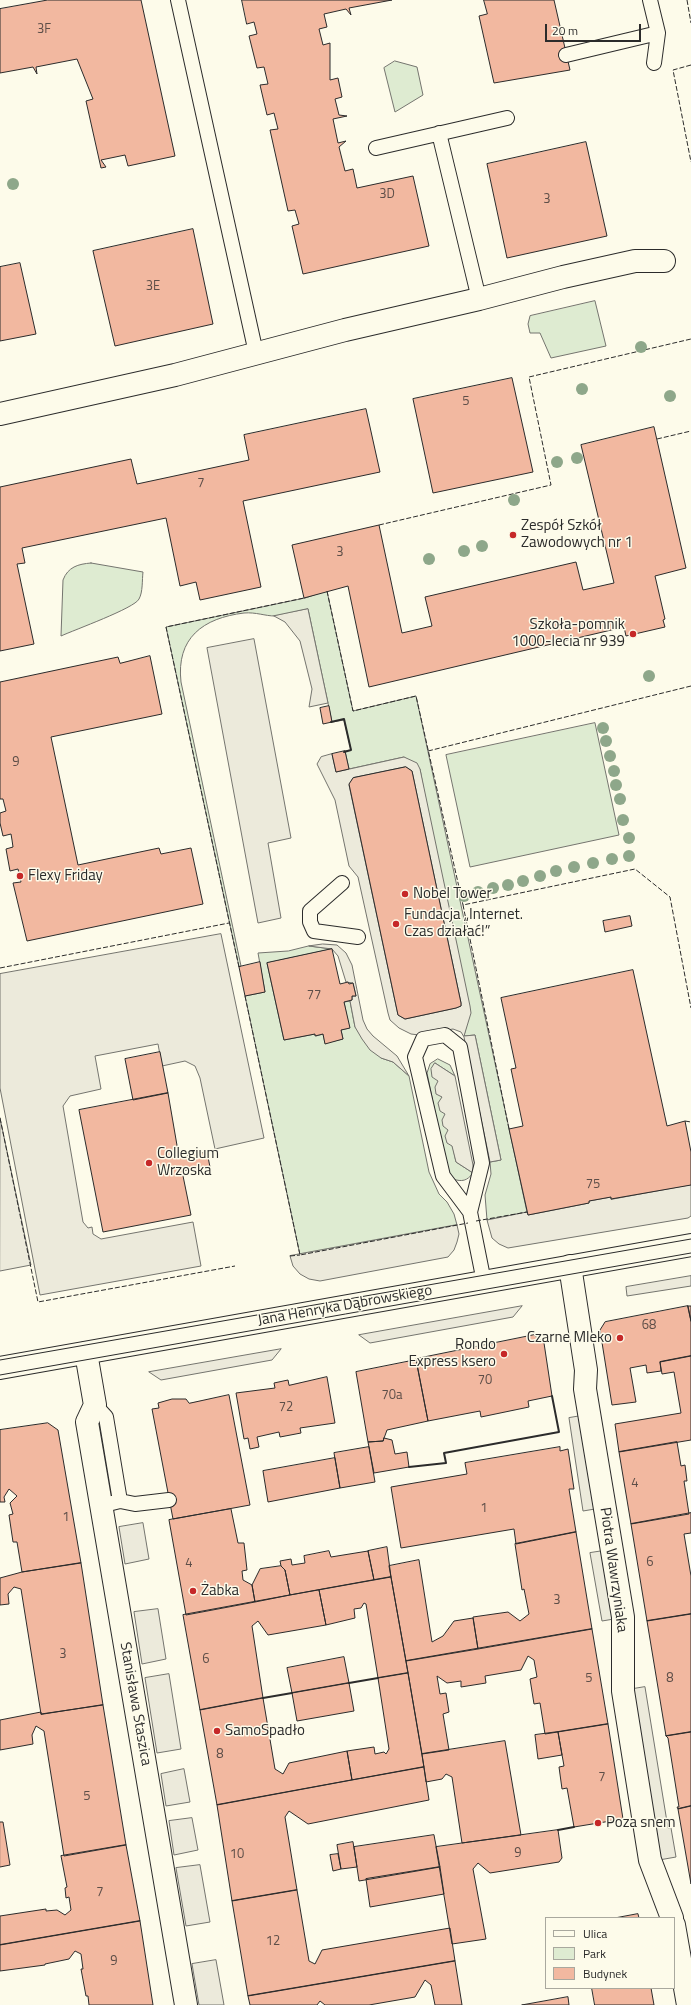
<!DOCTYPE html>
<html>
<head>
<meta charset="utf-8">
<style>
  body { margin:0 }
  #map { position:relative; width:691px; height:2005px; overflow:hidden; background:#fdfbea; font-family:"Titillium Web",sans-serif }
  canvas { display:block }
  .legend { position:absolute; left:545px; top:1917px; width:130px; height:72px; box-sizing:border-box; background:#fdfbea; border:1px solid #a9a89e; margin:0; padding:5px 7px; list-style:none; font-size:12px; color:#2b2b2b }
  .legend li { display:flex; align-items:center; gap:8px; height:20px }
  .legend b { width:20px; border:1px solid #a9a89e }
  .scale { position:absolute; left:545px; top:24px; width:96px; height:18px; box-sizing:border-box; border:2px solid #2b2b2b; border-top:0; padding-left:5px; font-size:12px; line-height:14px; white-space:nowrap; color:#2b2b2b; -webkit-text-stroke:3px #fdfbea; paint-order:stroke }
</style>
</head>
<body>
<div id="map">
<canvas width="691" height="2005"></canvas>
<ul class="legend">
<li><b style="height:5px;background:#fdfbea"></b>Ulica</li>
<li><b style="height:11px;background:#deebd1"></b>Park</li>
<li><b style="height:11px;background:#f2b8a0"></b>Budynek</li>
</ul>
<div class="scale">20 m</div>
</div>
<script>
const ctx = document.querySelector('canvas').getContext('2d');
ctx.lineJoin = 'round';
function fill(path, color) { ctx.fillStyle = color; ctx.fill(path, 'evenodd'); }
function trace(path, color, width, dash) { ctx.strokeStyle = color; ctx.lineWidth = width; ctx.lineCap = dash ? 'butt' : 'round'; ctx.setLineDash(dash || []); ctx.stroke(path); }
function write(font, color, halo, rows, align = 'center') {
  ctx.font = font + ' "Titillium Web",sans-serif'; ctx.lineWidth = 3; ctx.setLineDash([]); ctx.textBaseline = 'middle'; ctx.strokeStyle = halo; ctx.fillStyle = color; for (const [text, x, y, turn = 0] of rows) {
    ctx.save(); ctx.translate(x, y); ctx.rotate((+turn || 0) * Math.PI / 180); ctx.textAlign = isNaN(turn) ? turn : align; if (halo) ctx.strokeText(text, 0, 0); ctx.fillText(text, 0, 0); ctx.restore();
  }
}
const green = new Path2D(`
  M395 61 417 67 423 95 395 112 384 68Z
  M595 301 606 346 551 358 540 333H530L528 324 530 316Z
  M91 563 143 572C142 580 143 592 139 599 135 608 74 630 61 636L63 580C68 567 78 564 91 563Z
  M327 591 353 711 416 696 527 1212 487 1220 485 1195 491 1174 490 1162 501 1160 475 1035 464 1036 466 1027 420 769 404 757 349 769 345 751 351 750 344 720 332 722 308 609C297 611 286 615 275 616 265 616 256 612 244 613 203 618 176 638 181 682L241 966 239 967 166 627 305 598Z
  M595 723 619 835 470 867 446 755Z
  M309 946 332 949 267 963 284 1040 315 1034 316 1036 323 1034 325 1043 343 1039 341 1030 349 1028 344 1002 350 1001 355 1027 381 1058 393 1062 409 1076 429 1172 439 1194 447 1202 454 1214 457 1225 300 1255 245 996 265 992 258 953 288 951Z
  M438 1059 450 1065 455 1076 435 1063 456 1162 473 1173C467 1181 462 1182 453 1179L447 1170 427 1073 430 1064Z`);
fill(green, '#deebd1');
trace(green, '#74746e', 1);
const parking = new Path2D(`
  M308 609 328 703 309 707 312 689 300 641 285 622 274 616Z
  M254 639 291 838 268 843 281 918 258 923 207 648Z
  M332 754 336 772 404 757 417 763 420 769 470 1006 471 1013 464 1036 475 1035 501 1160 490 1162 464 1037 461 1032 453 1029 419 1035 411 1034 399 1028 390 1020 388 1013 358 877 349 866 335 800 317 764 321 757ZM406 767 412 771 461 1003V1006L456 1008 405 1019 398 1015 349 785 353 778Z
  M221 934 264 1138 215 1149 200 1078 195 1066 185 1061 162 1066 158 1044 95 1056 101 1089 70 1096 63 1106 83 1222 88 1228 92 1227 93 1234 101 1239 193 1222 201 1266 40 1295 0 1088V974Z
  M323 944 337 945 346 953 352 965 363 1020 367 1029 373 1036 397 1056 409 1076 393 1062 381 1058 370 1050 362 1039 355 1027 350 1001 352 1000V996H356L353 983 346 982 338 956 332 949 309 946Z
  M435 1063 455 1076 473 1165V1173L456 1162 452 1146 447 1143 445 1136 448 1130 443 1126 442 1120 445 1114 440 1111 438 1103 442 1097 436 1094 435 1087 438 1081 432 1077 431 1069Z
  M0 1118 31 1265 0 1271Z
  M691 1185V1216L688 1218 508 1248 499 1244 492 1238 487 1220 527 1212 528 1215 589 1203V1201L611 1197V1199Z
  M457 1225 459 1234 457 1242 454 1250 448 1257 320 1281 309 1279 300 1274 293 1266 290 1256Z
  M691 1276V1286L627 1296 626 1287Z
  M522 1306 513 1317 370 1343 359 1335Z
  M281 1349 272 1360 161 1380 149 1372Z
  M581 1416 595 1509 583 1511 569 1418Z
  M143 1523 149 1559 125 1564 119 1527Z
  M603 1551 614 1619 602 1621 590 1553Z
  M158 1609 166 1659 142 1664 134 1612Z
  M169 1674 181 1749 157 1753 145 1678Z
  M645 1687 668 1828H671L676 1857 659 1860 633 1689Z
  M184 1769 190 1802 166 1806 161 1774Z
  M192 1818 198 1850 174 1855 169 1821Z
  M200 1865 210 1922 186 1926 176 1868Z
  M216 1960 224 2005H199L192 1964Z`);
fill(parking, '#eceadb');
trace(parking, '#74746e', 1);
const building = new Path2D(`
  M48 0H141L175 156 128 166 125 155 101 160 106 167 101 168 86 101 93 99 77 59 36 67 37 74 33 67 0 73V9Z
  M242 0H392L349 8 351 15 346 9 324 14 327 27 319 29 323 45 330 43V80L338 78 342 97 335 99 339 115 347 116 333 119 338 143 346 141 339 147 345 171 353 169 357 188 413 176 429 246 303 274 292 226 299 224 295 210 288 211 270 130 278 129 274 113 267 115 260 85 268 84 264 67 257 68 249 36 257 34 254 22 247 24Z
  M484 0H554L570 70 494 83 479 16 487 14Z
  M586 142 607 236 507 258 487 164Z
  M193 229 213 324 115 346 93 251Z
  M20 263 36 334 0 341V267Z
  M512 378 533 472 433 493 413 399Z
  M366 409 380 472 243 501 261 587 200 600 196 582 180 586 166 518 22 548 25 563 17 564 34 644 0 651V487L131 459 137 484 249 460 244 435Z
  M654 427 686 568 655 576 665 619 663 620 665 627 626 636 624 627 369 687 348 586 304 598 292 545 379 525 402 633 432 626 425 597 576 562 583 590 614 583 581 445Z
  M150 656 162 714 51 737 78 865 159 848 161 854 191 848 203 904 27 941 13 883 21 882 18 869 10 871 6 849 13 847 12 840 11 834 3 836 0 823V813L6 811 3 799H0V682L118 657 120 663Z
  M329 706 332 722 323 724 320 708Z
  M345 751 349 769 336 772 332 754Z
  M406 767 412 771 461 1003V1006L456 1008 405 1019 398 1015 349 784 353 778Z
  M630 916 632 926 605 932 603 921Z
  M332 949 340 984 348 982 349 984 353 983 356 996H352V1000L344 1002 350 1028 341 1030 343 1039 325 1044 323 1034 315 1036V1034L284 1040 267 963Z
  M260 962 265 992 245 996 239 967Z
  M633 970 667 1126 685 1121 691 1152V1185L611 1199V1197L589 1201V1203L528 1215 509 1129 523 1126 511 1069 516 1068 501 998Z
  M160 1052 168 1093 133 1100 125 1059Z
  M168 1093 179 1157 207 1152 210 1167 182 1171 191 1215 103 1232 79 1110Z
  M688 1306 691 1321V1356L660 1362 661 1371 647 1373 646 1365 630 1368 636 1402 612 1405 600 1330 605 1322Z
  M688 1306H691V1321Z
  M534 1335 544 1343 552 1396 528 1401 529 1407 481 1417 480 1411 428 1421 416 1359Z
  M691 1356V1440L619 1452 615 1424 681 1413 674 1372 662 1374 660 1362Z
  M416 1360 428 1421 387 1430 383 1441 368 1442 356 1372Z
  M327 1377 335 1423 300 1428 301 1433 280 1437 279 1432 257 1437 259 1447 250 1449 248 1438 244 1439 236 1393 275 1388 274 1383 288 1380 289 1385Z
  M229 1395 250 1505 173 1519 152 1409 159 1408 158 1403 172 1399H186L189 1403Z
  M48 1423 58 1430 81 1563 22 1572 17 1542H13L9 1515 13 1514 10 1503 17 1496 9 1489 4 1497 5 1502H0V1430Z
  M384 1438 392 1440 395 1454 407 1452 409 1467 374 1473 368 1442 383 1441Z
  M677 1442 681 1466 685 1465 687 1481H684L689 1514 631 1524 619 1452Z
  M369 1447 375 1482 340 1488 334 1453Z
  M560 1447V1451L568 1449 574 1489H569L576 1532 516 1544 514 1529 401 1548 391 1487 467 1474 465 1463Z
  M335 1458 340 1488 268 1502 263 1471Z
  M231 1509 238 1543H244L247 1570 242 1571 243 1580 252 1585 255 1602 186 1615 169 1520Z
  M691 1513V1533L684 1534 691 1576V1614L647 1621 631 1524Z
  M576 1532 592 1629 478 1649 473 1617 508 1612 520 1621 529 1614 524 1589 522 1590 515 1544Z
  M387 1547 391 1577 374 1580 368 1551Z
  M329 1551 331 1557 368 1551 374 1580 290 1595 285 1570 281 1566 280 1561 291 1559 292 1565 305 1563 304 1556Z
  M419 1560 432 1642 443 1636 454 1621 473 1618 478 1649 406 1661 389 1566Z
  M81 1563 103 1705 41 1714 21 1589 14 1587 8 1594 9 1604 0 1605V1578L22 1572Z
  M281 1566 285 1570 290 1595 255 1602 252 1585 260 1569Z
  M391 1577 408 1673 378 1678 366 1604 364 1603 361 1608 354 1609 355 1618 326 1625 319 1590Z
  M319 1590 326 1625 268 1635 258 1621 252 1626 263 1698 200 1710 183 1615Z
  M691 1614V1732L666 1736 647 1621Z
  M592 1629 608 1724 545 1734 540 1703 534 1704 530 1679 537 1677 534 1660 528 1656 521 1670 485 1676 486 1683 461 1687V1681L447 1683 437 1676 440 1694 446 1693 449 1712 443 1714 449 1750 422 1754 406 1661Z
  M344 1657 349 1683 292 1693 287 1668Z
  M408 1673 424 1767 352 1780 347 1751 374 1747 375 1754 384 1752 386 1754 389 1749 378 1678Z
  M349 1683 354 1711 297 1721 292 1693Z
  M263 1698 275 1769 283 1774 289 1763 347 1751 352 1780 217 1805 200 1710Z
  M103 1705 126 1845 64 1856 44 1731 36 1726 32 1735 33 1744 0 1750V1720L41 1712V1714Z
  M608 1724 623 1819 574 1827 567 1788 562 1789 559 1767 564 1766 558 1732Z
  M558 1732 562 1755 538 1759 535 1735Z
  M691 1732V1806L678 1809 677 1807H679L668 1738 666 1736Z
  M505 1741 521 1835 462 1843 452 1777 446 1774 442 1779 426 1782 422 1754Z
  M424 1767 429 1800 308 1824 289 1811 285 1817 297 1890 232 1901 217 1805Z
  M691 1806V1884L678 1809Z
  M0 1822H3L10 1865 0 1867Z
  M558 1830 562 1858 559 1862 490 1873 478 1863 473 1869 486 1939 452 1944 436 1847Z
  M434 1835 440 1867 359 1881 354 1847Z
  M353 1842 357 1867 341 1869 337 1845Z
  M126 1845 140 1921 0 1945V1916L46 1909V1911L57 1910 65 1915 71 1910 69 1897 66 1898 65 1888 67 1887 61 1856Z
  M338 1854 341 1869 333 1871 330 1855Z
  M440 1867 444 1894 370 1907 366 1879Z
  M297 1890 309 1961 315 1964 322 1950 450 1928 455 1961 248 1996 232 1901Z
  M638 1914 639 1918H615Z
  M140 1921 153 2005H89L88 1996H86L81 1969H83L81 1954 75 1951 69 1959 45 1964V1965L0 1971V1945Z
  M455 1961 462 2005H435L431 1985 425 1980 415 1997 369 2005H325L320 2001 317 2005H250L248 1996Z
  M592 1988H651L654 2005H595Z
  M568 1997 569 2005H522Z`);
fill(building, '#f2b8a0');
trace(building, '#2b2b2b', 1);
const lane = new Path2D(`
  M178 0 256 353
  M650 0 658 33 654 63
  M566 55 658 33
  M439 133 479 299
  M376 148 507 118
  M342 883 310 911V922L314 931 358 937
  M470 1212 482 1163 460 1047 445 1035 423 1039 415 1057 443 1176 470 1212 484 1282
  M95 1405 106 1417 120 1501
  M112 1503 120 1501 135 1504 169 1500`);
const street = new Path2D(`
  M0 414 175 375 345 330 479 299 563 277 635 261H664
  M570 1266 586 1370 585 1389 623 1617V1691L650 1860 672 1918
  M86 1353 95 1405 87 1422 186 2005
  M674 1925 688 2005`);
const secondary = new Path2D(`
  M0 1368 691 1245`);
trace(lane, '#2b2b2b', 16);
trace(street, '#2b2b2b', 24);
trace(secondary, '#2b2b2b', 24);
trace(lane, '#fdfbea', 14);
trace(street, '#fdfbea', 22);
trace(secondary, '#fdfbea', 22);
trace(new Path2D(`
  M0 1360 691 1239
  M0 1375 691 1253`), '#2b2b2b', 1);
trace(new Path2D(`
  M687 0 691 23
  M691 65 673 70 691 162
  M657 439 691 431
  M379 525 551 485 529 377 691 339
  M327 591 353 711 416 696 463 905
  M428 751 691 686
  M239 967 166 627 304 598
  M0 968 229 923
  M245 996 300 1255 468 1223
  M0 1118 38 1302 235 1266
  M685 1121 691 1122
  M509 1129 463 905 635 869 670 897 691 1008
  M476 1221 527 1212
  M290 1256 300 1255`), '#2b2b2b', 1, [5, 2]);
trace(new Path2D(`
  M331 722 344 719 351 750 344 752
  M409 1467 446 1463 444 1453 559 1432 552 1396
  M349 1683 378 1678
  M263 1698 292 1693
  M558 1830 574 1827`), '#2b2b2b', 2);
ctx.fillStyle = '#8ea78a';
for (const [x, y] of [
  [13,184],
  [641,347],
  [582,389],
  [670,396],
  [577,458],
  [557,462],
  [514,500],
  [482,546],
  [464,551],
  [429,559],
  [649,676],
  [603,728],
  [606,741],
  [610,756],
  [614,771],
  [616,785],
  [620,799],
  [623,820],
  [629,838],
  [629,856],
  [612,859],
  [593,863],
  [574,867],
  [556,871],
  [540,876],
  [523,881],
  [508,885],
  [493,888],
  [478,892],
  [464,896]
]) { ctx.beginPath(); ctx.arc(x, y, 6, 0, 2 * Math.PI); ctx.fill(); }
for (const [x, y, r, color] of [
  [513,535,4,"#c62828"],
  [633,634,4,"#c62828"],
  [20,876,4,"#c62828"],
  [405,894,4,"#c62828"],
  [396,924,4,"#c62828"],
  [149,1163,4,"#c62828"],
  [620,1338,4,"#c62828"],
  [504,1354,4,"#c62828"],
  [193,1591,4,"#c62828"],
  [217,1731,4,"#c62828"],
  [598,1823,4,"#c62828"]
]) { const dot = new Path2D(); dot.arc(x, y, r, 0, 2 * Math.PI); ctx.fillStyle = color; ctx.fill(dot); trace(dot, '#fdfbea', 1.5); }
write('13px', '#5d4e48', null, [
  ["3F",44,30],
  ["3D",387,195],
  ["3",547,200],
  ["3E",153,287],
  ["5",466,402],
  ["7",201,484],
  ["3",340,553],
  ["9",16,763],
  ["77",314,996],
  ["75",593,1185],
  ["68",649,1326],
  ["70",485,1381],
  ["70a",392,1396],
  ["72",286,1408],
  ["4",635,1484],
  ["1",484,1509],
  ["1",66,1518],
  ["6",650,1563],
  ["4",189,1564],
  ["3",557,1601],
  ["3",63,1655],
  ["6",206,1660],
  ["5",589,1679],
  ["8",670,1679],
  ["8",220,1755],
  ["7",602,1778],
  ["5",87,1797],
  ["9",518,1854],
  ["10",237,1855],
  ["7",100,1893],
  ["12",273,1942],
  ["9",114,1962]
]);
write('15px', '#2b2b2b', '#fdfbea', [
  ["Zespół Szkół",521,526],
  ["Zawodowych nr 1",521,543],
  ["Szkoła-pomnik",625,625,"right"],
  ["1000-lecia nr 939",625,642,"right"],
  ["Flexy Friday",28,876],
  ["Nobel Tower",413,894],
  ["Fundacja „Internet.",404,915],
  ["Czas działać!”",404,932],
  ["Collegium",157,1154],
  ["Wrzoska",157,1171],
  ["Czarne Mleko",612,1338,"right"],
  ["Rondo",496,1345,"right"],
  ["Express ksero",496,1362,"right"],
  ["Żabka",201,1591],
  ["SamoSpadło",225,1731],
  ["Poza snem",606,1823]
], 'left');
write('15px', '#2b2b2b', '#fdfbea', [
  ["Jana Henryka Dąbrowskiego",345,1306,-10],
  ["Piotra Wawrzyniaka",613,1570,82],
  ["Stanisława Staszica",135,1704,80]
]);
</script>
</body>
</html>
